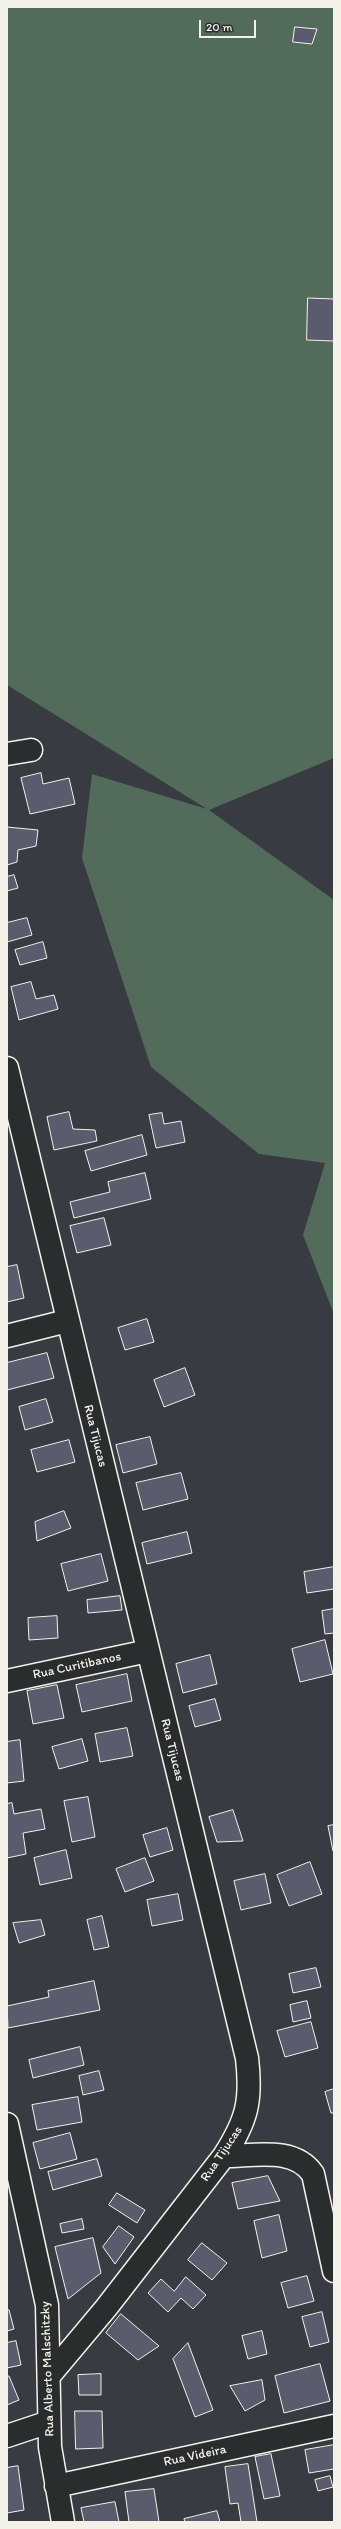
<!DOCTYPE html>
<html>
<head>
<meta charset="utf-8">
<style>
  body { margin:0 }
  #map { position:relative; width:341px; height:2529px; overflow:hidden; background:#383b41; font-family:Itim,sans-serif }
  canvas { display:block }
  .frame { position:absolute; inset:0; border:8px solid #f4f1e8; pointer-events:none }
  .scale { position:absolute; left:199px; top:20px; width:57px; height:18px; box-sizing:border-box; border:2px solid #f4f1e8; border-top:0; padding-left:5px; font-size:12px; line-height:14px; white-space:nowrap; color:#f4f1e8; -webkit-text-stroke:3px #2a2d2e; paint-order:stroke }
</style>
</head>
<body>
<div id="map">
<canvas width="341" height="2529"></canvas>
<div class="frame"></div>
<div class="scale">20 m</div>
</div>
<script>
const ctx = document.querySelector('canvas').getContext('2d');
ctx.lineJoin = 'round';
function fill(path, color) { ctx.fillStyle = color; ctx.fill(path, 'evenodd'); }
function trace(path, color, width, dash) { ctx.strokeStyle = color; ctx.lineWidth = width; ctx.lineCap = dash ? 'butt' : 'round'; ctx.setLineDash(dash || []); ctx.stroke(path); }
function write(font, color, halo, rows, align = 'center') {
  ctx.font = font + ' Itim,sans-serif'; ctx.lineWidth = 3; ctx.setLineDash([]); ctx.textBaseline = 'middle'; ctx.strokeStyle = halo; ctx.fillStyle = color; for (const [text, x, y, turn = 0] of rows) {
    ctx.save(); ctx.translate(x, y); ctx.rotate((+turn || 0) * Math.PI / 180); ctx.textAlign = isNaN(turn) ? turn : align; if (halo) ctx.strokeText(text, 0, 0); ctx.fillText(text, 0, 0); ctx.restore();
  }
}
fill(new Path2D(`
  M7 7H334V758L209 810 334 900V1314L303 1235 325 1163 259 1154 151 1067 82 858 92 774 207 809 7 685Z`), '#526b5a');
const building = new Path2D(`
  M295 27 317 29 312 44 293 42Z
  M308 298 334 299V341L307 340Z
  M41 773 43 784 69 778 75 804 30 814 21 778Z
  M7 827 38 830 36 846 18 850 17 862 7 865Z
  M14 875 18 888 7 891V877Z
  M27 918 32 935 7 942V923Z
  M43 942 47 958 20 965 15 950Z
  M31 982 36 999 54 995 58 1009 19 1020 11 987Z
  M69 1112 73 1129 95 1130 97 1141 54 1150 47 1117Z
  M162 1113 164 1124 181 1121 185 1142 156 1148 149 1115Z
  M142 1135 147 1155 91 1171 85 1151Z
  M145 1173 151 1199 74 1218 70 1202 110 1192 108 1182Z
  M104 1218 111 1245 77 1253 70 1226Z
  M17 1265 24 1298 7 1302V1267Z
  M147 1319 154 1342 125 1350 118 1328Z
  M47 1353 54 1378 7 1390V1363Z
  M185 1368 195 1395 164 1407 154 1380Z
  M46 1399 53 1422 25 1430 19 1407Z
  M150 1437 157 1464 123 1473 116 1445Z
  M69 1440 75 1462 37 1472 31 1450Z
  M181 1473 188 1499 143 1510 136 1483Z
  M64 1511 71 1528 37 1541 35 1522Z
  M187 1532 192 1553 147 1564 142 1543Z
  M101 1554 108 1581 68 1591 61 1564Z
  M334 1567V1589L307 1593 304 1572Z
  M120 1596 122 1610 88 1613 87 1600Z
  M334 1609V1633L325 1634 322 1611Z
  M57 1616 58 1638 29 1640 28 1618Z
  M325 1640 333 1674 300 1682 292 1649Z
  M210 1655 217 1684 183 1693 176 1664Z
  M127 1674 132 1701 82 1712 76 1685Z
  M57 1685 64 1718 33 1724 27 1691Z
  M215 1699 221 1720 195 1727 189 1706Z
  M127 1728 133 1756 100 1762 95 1734Z
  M82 1739 88 1761 59 1769 52 1747Z
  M20 1740 24 1781 7 1783V1742Z
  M88 1797 95 1837 72 1842 64 1801Z
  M12 1803 14 1814 41 1809 45 1829 23 1833 26 1854 7 1858V1804Z
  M233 1810 243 1841 217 1842 209 1817Z
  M334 1825V1851H333L328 1826Z
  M167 1828 173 1850 150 1857 143 1835Z
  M66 1850 72 1878 40 1885 34 1858Z
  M145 1858 154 1881 125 1892 116 1869Z
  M310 1862 322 1894 289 1906 277 1875Z
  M265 1874 271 1903 241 1910 234 1881Z
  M178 1894 183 1920 152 1926 147 1900Z
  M102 1916 109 1947 94 1950 87 1920Z
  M41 1920 45 1935 19 1943 13 1923Z
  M316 1968 321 1987 293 1993 289 1974Z
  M94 1981 100 2010 8 2028 7 2006 49 1997 48 1991Z
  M307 2001 311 2018 293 2022 290 2005Z
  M311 2022 318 2048 285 2057 277 2031Z
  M80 2047 84 2065 33 2078 29 2060Z
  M99 2071 104 2090 83 2095 79 2076Z
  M334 2089V2113H331L325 2092Z
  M78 2097 82 2122 37 2130 32 2105Z
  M70 2133 77 2159 40 2169 33 2143Z
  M97 2159 102 2176 53 2190 48 2172Z
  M268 2176 280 2201 238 2209 232 2183Z
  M117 2193 145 2210 137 2223 109 2205Z
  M279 2215 287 2251 262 2258 254 2221Z
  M82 2219 84 2229 62 2233 60 2224Z
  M119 2226 134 2237 115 2264 103 2247Z
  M93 2238 101 2273 68 2299 55 2247Z
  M202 2243 227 2263 212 2280 188 2260Z
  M307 2276 314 2301 288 2308 281 2283Z
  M186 2277 206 2295 193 2309 181 2298 168 2312 148 2293 161 2279 174 2291Z
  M9 2310 14 2329 7 2331V2311Z
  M322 2312 329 2342 310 2347 302 2317Z
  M121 2314 159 2346 138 2360 106 2333Z
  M262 2331 267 2354 248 2359 242 2336Z
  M16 2341 21 2365 7 2368V2343Z
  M188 2343 213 2410 195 2417 173 2359Z
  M320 2364 330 2401 284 2413 275 2376Z
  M101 2374V2395H79L78 2375Z
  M7 2376H9L19 2400 7 2405Z
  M262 2380 265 2400 245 2411 230 2386Z
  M75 2411H102L103 2448 76 2449Z
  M334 2445V2469L309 2473 305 2450Z
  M271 2454 280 2496 264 2499 255 2457Z
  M248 2464 257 2522H241L238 2503 230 2504 225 2467Z
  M18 2466 24 2510 7 2513V2468Z
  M330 2476 333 2487 318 2491 315 2480Z
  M154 2489 159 2522H129L125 2492Z
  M115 2502 119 2522H84L81 2508Z
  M217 2511 220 2522H185L184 2519Z`);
fill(building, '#5a5b6d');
trace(building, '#f4f1e8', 1);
const minor = new Path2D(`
  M7 754 31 750
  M7 1068 247 2058C252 2101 247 2120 224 2156L106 2308 49 2376
  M7 1336 67 1321
  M7 1681 148 1651
  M7 2124 47 2305 50 2447 63 2522
  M224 2156C254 2156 294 2146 313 2174L334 2271
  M7 2436 49 2422
  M56 2486 334 2426`);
trace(minor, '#f4f1e8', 25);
trace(minor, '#2a2d2e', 22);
write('13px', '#f4f1e8', '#2a2d2e', [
  ["Rua Tijucas",95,1436,76],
  ["Rua Curitibanos",77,1666,-12],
  ["Rua Tijucas",172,1750,76],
  ["Rua Tijucas",222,2154,-56],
  ["Rua Alberto Malschitzky",48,2369,-92],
  ["Rua Videira",195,2456,-12]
]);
</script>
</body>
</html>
